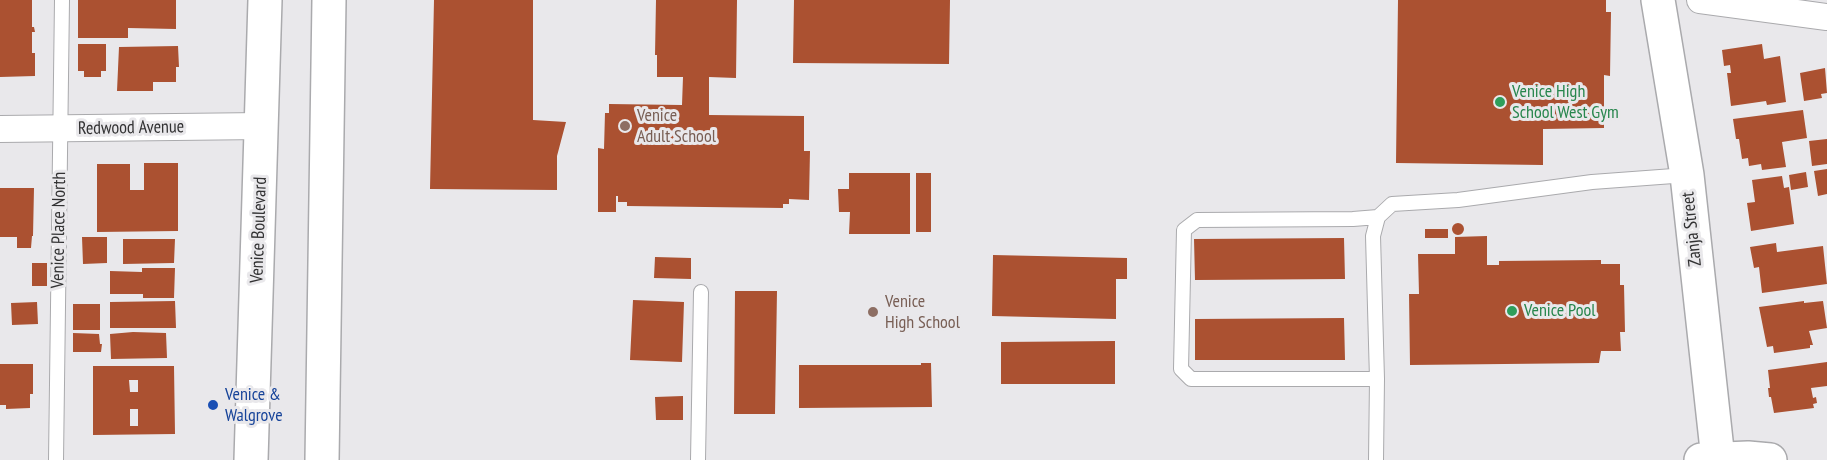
<!DOCTYPE html>
<html>
<head>
<meta charset="utf-8">
<style>
  body { margin:0 }
  canvas { display:block; background:#e9e8eb }
</style>
</head>
<body>
<canvas width="1827" height="460"></canvas>
<script>
const ctx = document.querySelector('canvas').getContext('2d');
ctx.lineJoin = 'round';
function fill(path, color) { ctx.fillStyle = color; ctx.fill(path, 'evenodd'); }
function trace(path, color, width, dash) { ctx.strokeStyle = color; ctx.lineWidth = width; ctx.lineCap = dash ? 'butt' : 'round'; ctx.setLineDash(dash || []); ctx.stroke(path); }
function write(font, color, halo, rows, align = 'center') {
  ctx.font = font + ' "PT Sans Narrow",sans-serif'; ctx.lineWidth = 6; ctx.setLineDash([]); ctx.textBaseline = 'middle'; ctx.strokeStyle = halo; ctx.fillStyle = color; for (const [text, x, y, turn = 0] of rows) {
    ctx.save(); ctx.translate(x, y); ctx.rotate((+turn || 0) * Math.PI / 180); ctx.textAlign = isNaN(turn) ? turn : align; if (halo) ctx.strokeText(text, 0, 0); ctx.fillText(text, 0, 0); ctx.restore();
  }
}
fill(new Path2D(`
  M0 0H32V27H34L35 32H32V53H35V76L0 77Z
  M78 0H176V29L128 28V38H78Z
  M434 0H533V120L566 122 557 156V190L430 189Z
  M656 0H737L736 78 709 77V115L804 116V151H810L809 200 789 199V204H783V208L627 206V202H618V196H616V212H598V148L604 149 605 113H609V104L682 105 683 77H657V55H655Z
  M794 0H950L949 64 793 63Z
  M1398 0H1606V12H1611L1610 76 1604 75V128L1543 129V165L1396 163Z
  M78 44H106V71H101V77H84V71H78Z
  M1762 44 1764 59 1780 56 1786 102 1767 105 1766 101 1731 106 1727 73H1731L1730 65 1724 66 1722 50Z
  M178 46 179 67H176V82H153V91H117L119 47Z
  M1825 68 1827 93 1821 94 1822 98 1804 101 1800 73Z
  M1803 110 1807 138 1782 142 1786 167 1762 170 1761 164 1749 166 1748 158 1742 159 1739 139H1736L1733 119Z
  M1827 139V164L1812 166 1809 141Z
  M144 163H178V231L97 232V164H130V190H144Z
  M1827 169V194L1818 196 1814 171Z
  M1806 172 1808 187 1791 190 1789 175Z
  M849 173H910V234H849L850 212H839L838 189H849Z
  M916 173H931V232H916Z
  M1782 176 1784 188 1789 187 1794 224 1751 231 1747 203 1755 202 1752 180Z
  M0 188H34L33 236H32L31 248H17V237H0Z
  M1452 229a6 6 0 1 1 12 0a6 6 0 1 1-12 0Z
  M1425 229H1448V238H1425Z
  M1487 236V265H1499V261L1601 260V264H1620V285H1624L1625 332H1620L1621 351H1601L1599 363 1410 365 1409 294H1419L1418 254H1455V237Z
  M82 237H107V263L83 264Z
  M1344 238 1345 279 1195 280 1194 239Z
  M123 239H175L174 263 123 264Z
  M1776 243 1777 252 1823 246 1827 284 1762 293 1759 267 1754 268 1750 247Z
  M993 255 1127 258V279H1116V319L992 316Z
  M655 257 691 258V279L654 278Z
  M32 263H47V286H32Z
  M142 268H175L174 298H143V294H110V271L142 272Z
  M735 291H777L775 414H734Z
  M633 300 684 302 682 362 630 360Z
  M175 301 176 328H110V302Z
  M1804 301V303L1823 301 1827 328 1809 331 1813 345H1810V348L1774 353 1773 346 1767 347 1759 307Z
  M37 302 38 324 12 325 11 303Z
  M73 304H100V330H73Z
  M1344 318 1345 360H1195V319Z
  M133 332 166 333 167 358 111 359 110 334Z
  M73 333 99 334 100 344H102L101 352H73Z
  M1115 341V384H1001V342Z
  M1827 362V386L1811 388 1813 398 1816 397 1817 403 1813 404 1814 408 1774 413 1771 397H1769L1768 388H1770L1768 370Z
  M921 363H931L932 407 799 408V365H921Z
  M0 364H33V394H30V408L6 409V405H0Z
  M93 366H174L175 434 93 435ZM129 380H138V392H130ZM130 409H138V426H130Z
  M683 396V420H656L655 397Z`), '#ab5131');
const lane = new Path2D(`
  M1377 379H1191L1181 369 1184 230 1197 220 1353 219 1378 217
  M56 460 62 0
  M698 460 701 292
  M1376 460 1377 379 1373 236 1378 217 1392 204 1458 200 1592 182 1687 175`);
const street = new Path2D(`
  M1700 0 1827 17
  M0 129 262 126`);
const secondary = new Path2D(`
  M1658 0 1687 175 1718 459
  M1701 460 1748 458 1770 460`);
const primary = new Path2D(`
  M251 460 265 0
  M322 460 329 0`);
trace(lane, '#aaaaad', 16);
trace(street, '#aaaaad', 28);
trace(secondary, '#aaaaad', 36);
trace(primary, '#aaaaad', 36);
trace(lane, '#fff', 14);
trace(street, '#fff', 26);
trace(secondary, '#fff', 33);
trace(primary, '#fff', 33);
for (const [x, y, r, color] of [
  [1500,102,6,"#2e9e5b"],
  [625,126,6,"#8d6e63"],
  [1512,311,6,"#2e9e5b"],
  [873,312,6,"#8d6e63"],
  [213,405,6,"#1a4fb4"]
]) { const dot = new Path2D(); dot.arc(x, y, r, 0, 2 * Math.PI); ctx.fillStyle = color; ctx.fill(dot); trace(dot, '#e9e8eb', 2); }
write('18px', '#27864d', '#e9e8eb', [
  ["Venice High",1512,92],
  ["School West Gym",1512,113],
  ["Venice Pool",1524,311]
], 'left');
write('18px', '#785e54', '#e9e8eb', [
  ["Venice",637,116],
  ["Adult School",637,137],
  ["Venice",885,302],
  ["High School",885,323]
], 'left');
write('18px', '#323233', '#e9e8eb', [
  ["Redwood Avenue",131,128,-1],
  ["Zanja Street",1692,229,-96],
  ["Venice Place North",59,230,-89],
  ["Venice Boulevard",259,230,-88]
]);
write('18px', '#164399', '#e9e8eb', [
  ["Venice &",225,395],
  ["Walgrove",225,416]
], 'left');
</script>
</body>
</html>
